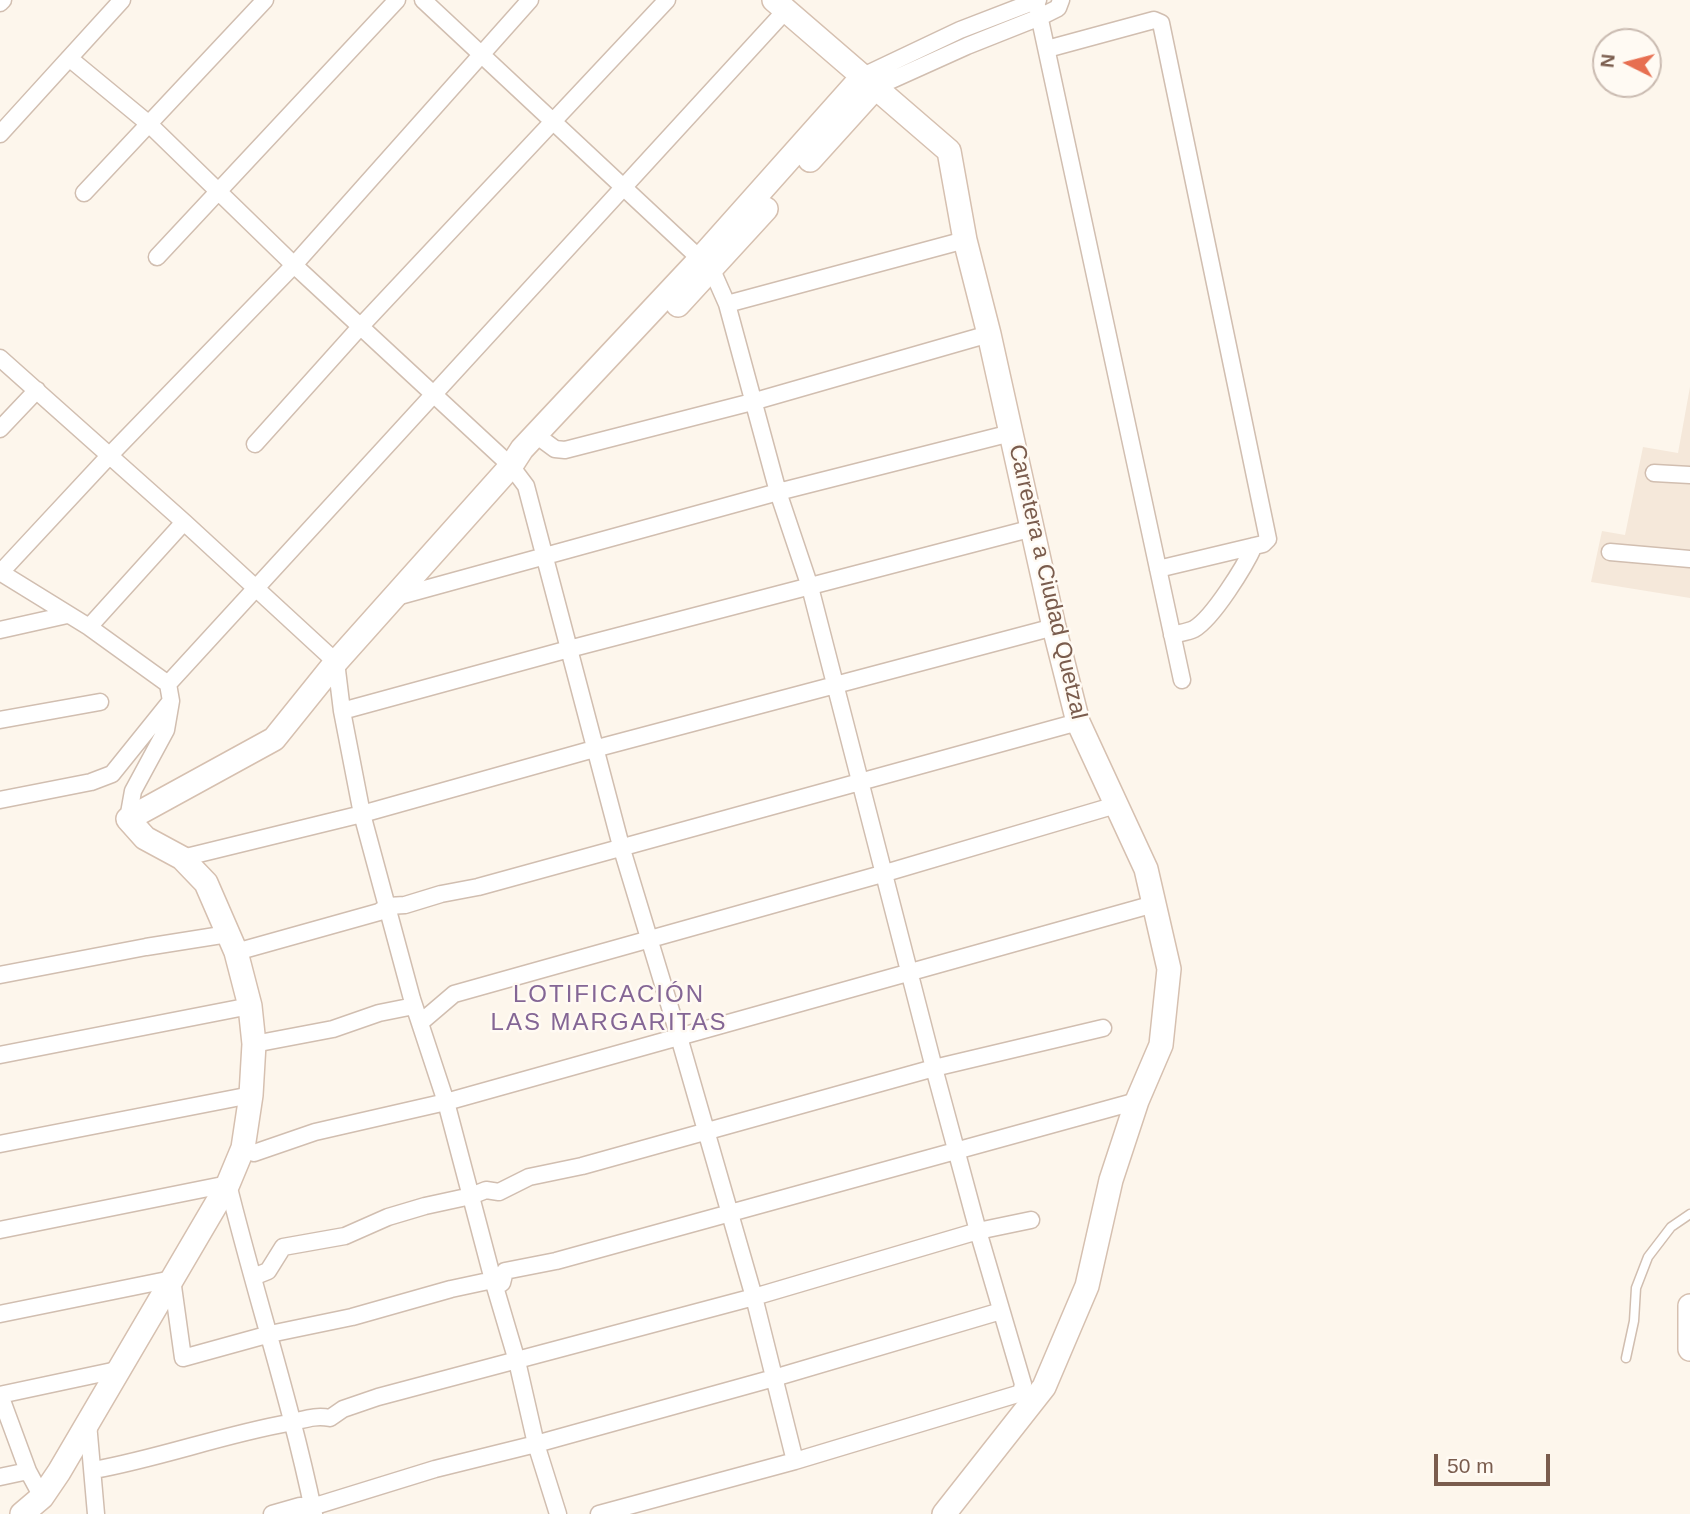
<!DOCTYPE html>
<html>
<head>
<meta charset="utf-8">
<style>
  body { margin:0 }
  #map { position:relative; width:1690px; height:1514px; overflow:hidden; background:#fdf6ec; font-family:Arial,sans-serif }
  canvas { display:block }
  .north { position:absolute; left:1592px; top:28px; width:70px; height:70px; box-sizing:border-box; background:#fffaf3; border:2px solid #cabbb1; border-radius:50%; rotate:276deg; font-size:19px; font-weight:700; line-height:28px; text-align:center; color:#7a5c4d }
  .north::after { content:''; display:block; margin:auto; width:24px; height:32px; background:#e76f51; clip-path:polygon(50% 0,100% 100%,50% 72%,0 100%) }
  .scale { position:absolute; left:1434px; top:1454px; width:116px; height:32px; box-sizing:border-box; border:4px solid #7a5c4d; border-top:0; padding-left:9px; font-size:21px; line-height:24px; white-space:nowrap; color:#7a5c4d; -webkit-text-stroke:5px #fffaf3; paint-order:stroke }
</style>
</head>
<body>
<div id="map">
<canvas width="1690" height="1514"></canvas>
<div class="north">N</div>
<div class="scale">50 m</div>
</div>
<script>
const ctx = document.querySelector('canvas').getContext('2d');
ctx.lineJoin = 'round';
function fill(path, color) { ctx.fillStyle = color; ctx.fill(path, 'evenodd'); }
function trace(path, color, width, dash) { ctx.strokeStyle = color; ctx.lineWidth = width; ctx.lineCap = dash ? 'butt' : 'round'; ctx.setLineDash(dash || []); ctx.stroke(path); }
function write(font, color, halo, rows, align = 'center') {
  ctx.font = font + ' Arial,sans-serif'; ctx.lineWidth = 5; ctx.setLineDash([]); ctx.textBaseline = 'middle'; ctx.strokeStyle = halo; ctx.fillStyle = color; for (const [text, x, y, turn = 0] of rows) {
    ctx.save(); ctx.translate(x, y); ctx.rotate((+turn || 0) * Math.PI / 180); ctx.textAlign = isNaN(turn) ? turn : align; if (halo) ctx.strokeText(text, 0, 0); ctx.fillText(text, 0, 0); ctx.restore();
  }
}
fill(new Path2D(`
  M1690 387V598L1591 582 1602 531 1625 535 1643 447 1678 453Z`), '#f5e8da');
const lane = new Path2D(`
  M1626 1358 1634 1321 1636 1288 1648 1257 1671 1227 1690 1214`);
const street = new Path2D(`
  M423 0 712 270 727 304 778 492 810 587 934 1068 978 1231 1023 1384 1021 1393 795 1461 599 1514
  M1036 1 1182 680
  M0 3 3 0
  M1047 49 1154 20 1161 23 1268 539 1263 544 1158 569
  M69 58 149 124 294 265 511 466 526 486 621 846 679 1037 754 1297 795 1461
  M863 76 960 30 1038 0
  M876 87 967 46 1040 17 1058 8 1061 0
  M0 134 122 0
  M84 193 265 0
  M157 257 397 0
  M727 304 965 240
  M0 358 184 522 336 662 342 711 362 814 412 999 446 1102 493 1280 517 1361 536 1444 558 1514
  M0 429 37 390
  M536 435 555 449 565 450 752 402 989 334
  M255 444 360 327 667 0
  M1654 473 1690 475
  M1610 552 1690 559
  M0 572 89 627 168 684 171 701 166 730 133 791 128 819
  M1 572 109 456 294 265 530 0
  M396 597 778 492 1011 433
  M89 627 184 522
  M0 630 67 615
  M1172 635C1179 633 1188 632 1194 629 1213 618 1245 566 1254 546
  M168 684 786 10
  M342 711 569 649 1033 528
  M0 720 100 702
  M0 800 91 782 112 774 170 702
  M182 858 362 814 594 749 1054 627
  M236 952 379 912 388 906 405 905 441 894 478 887 1078 722
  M0 975 146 947 228 934
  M420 1023 454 994 882 874 1116 805
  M254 1044 333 1029 379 1013 414 1006
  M0 1055 250 1006
  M0 1144 251 1095
  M243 1148 254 1153 315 1132 446 1102 1154 904
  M0 1230 228 1184C255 1294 291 1402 314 1514
  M253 1277 268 1271 283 1247 345 1236 388 1217 425 1206 471 1196 486 1190 499 1192 529 1177 582 1166 934 1068 1103 1028
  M0 1314 172 1279 183 1358 270 1334 352 1317 451 1289 493 1280 502 1283 505 1271 556 1261 1137 1101
  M0 1395 117 1370
  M0 1395 28 1471 42 1497
  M88 1423 96 1514
  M94 1470C160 1458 222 1435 288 1423 304 1420 314 1415 330 1418L343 1409 378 1397 754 1297 978 1231 1031 1220
  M0 1477 28 1471
  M272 1514 300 1506 312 1507 435 1469 536 1444 774 1378 1001 1311`);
const secondary = new Path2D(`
  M774 0 949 151 965 240 989 334 1054 627 1078 722 1146 869 1169 969 1161 1045 1137 1101 1111 1180 1087 1286 1044 1387 944 1514
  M810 160 876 87
  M678 305 766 209
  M1690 1306V1349
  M22 1514 42 1497 59 1472 228 1184 243 1148 251 1095 254 1044 250 1006 236 952 206 883 182 858 145 838 128 819 274 739 336 662 511 466 522 449 700 259 863 76`);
trace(lane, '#d1beb0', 11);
trace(street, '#d1beb0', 19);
trace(secondary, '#d6c0b0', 26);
trace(lane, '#fff', 8);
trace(street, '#fff', 16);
trace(secondary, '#fff', 23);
write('23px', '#7a5c4d', '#fffaf3', [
  ["Carretera a Ciudad Quetzal",1047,582,77]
]);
ctx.letterSpacing = '2px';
write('24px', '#846695', '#fffaf3', [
  ["LOTIFICACIÓN",609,995],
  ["LAS MARGARITAS",609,1023]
]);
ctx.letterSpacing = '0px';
</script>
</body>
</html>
